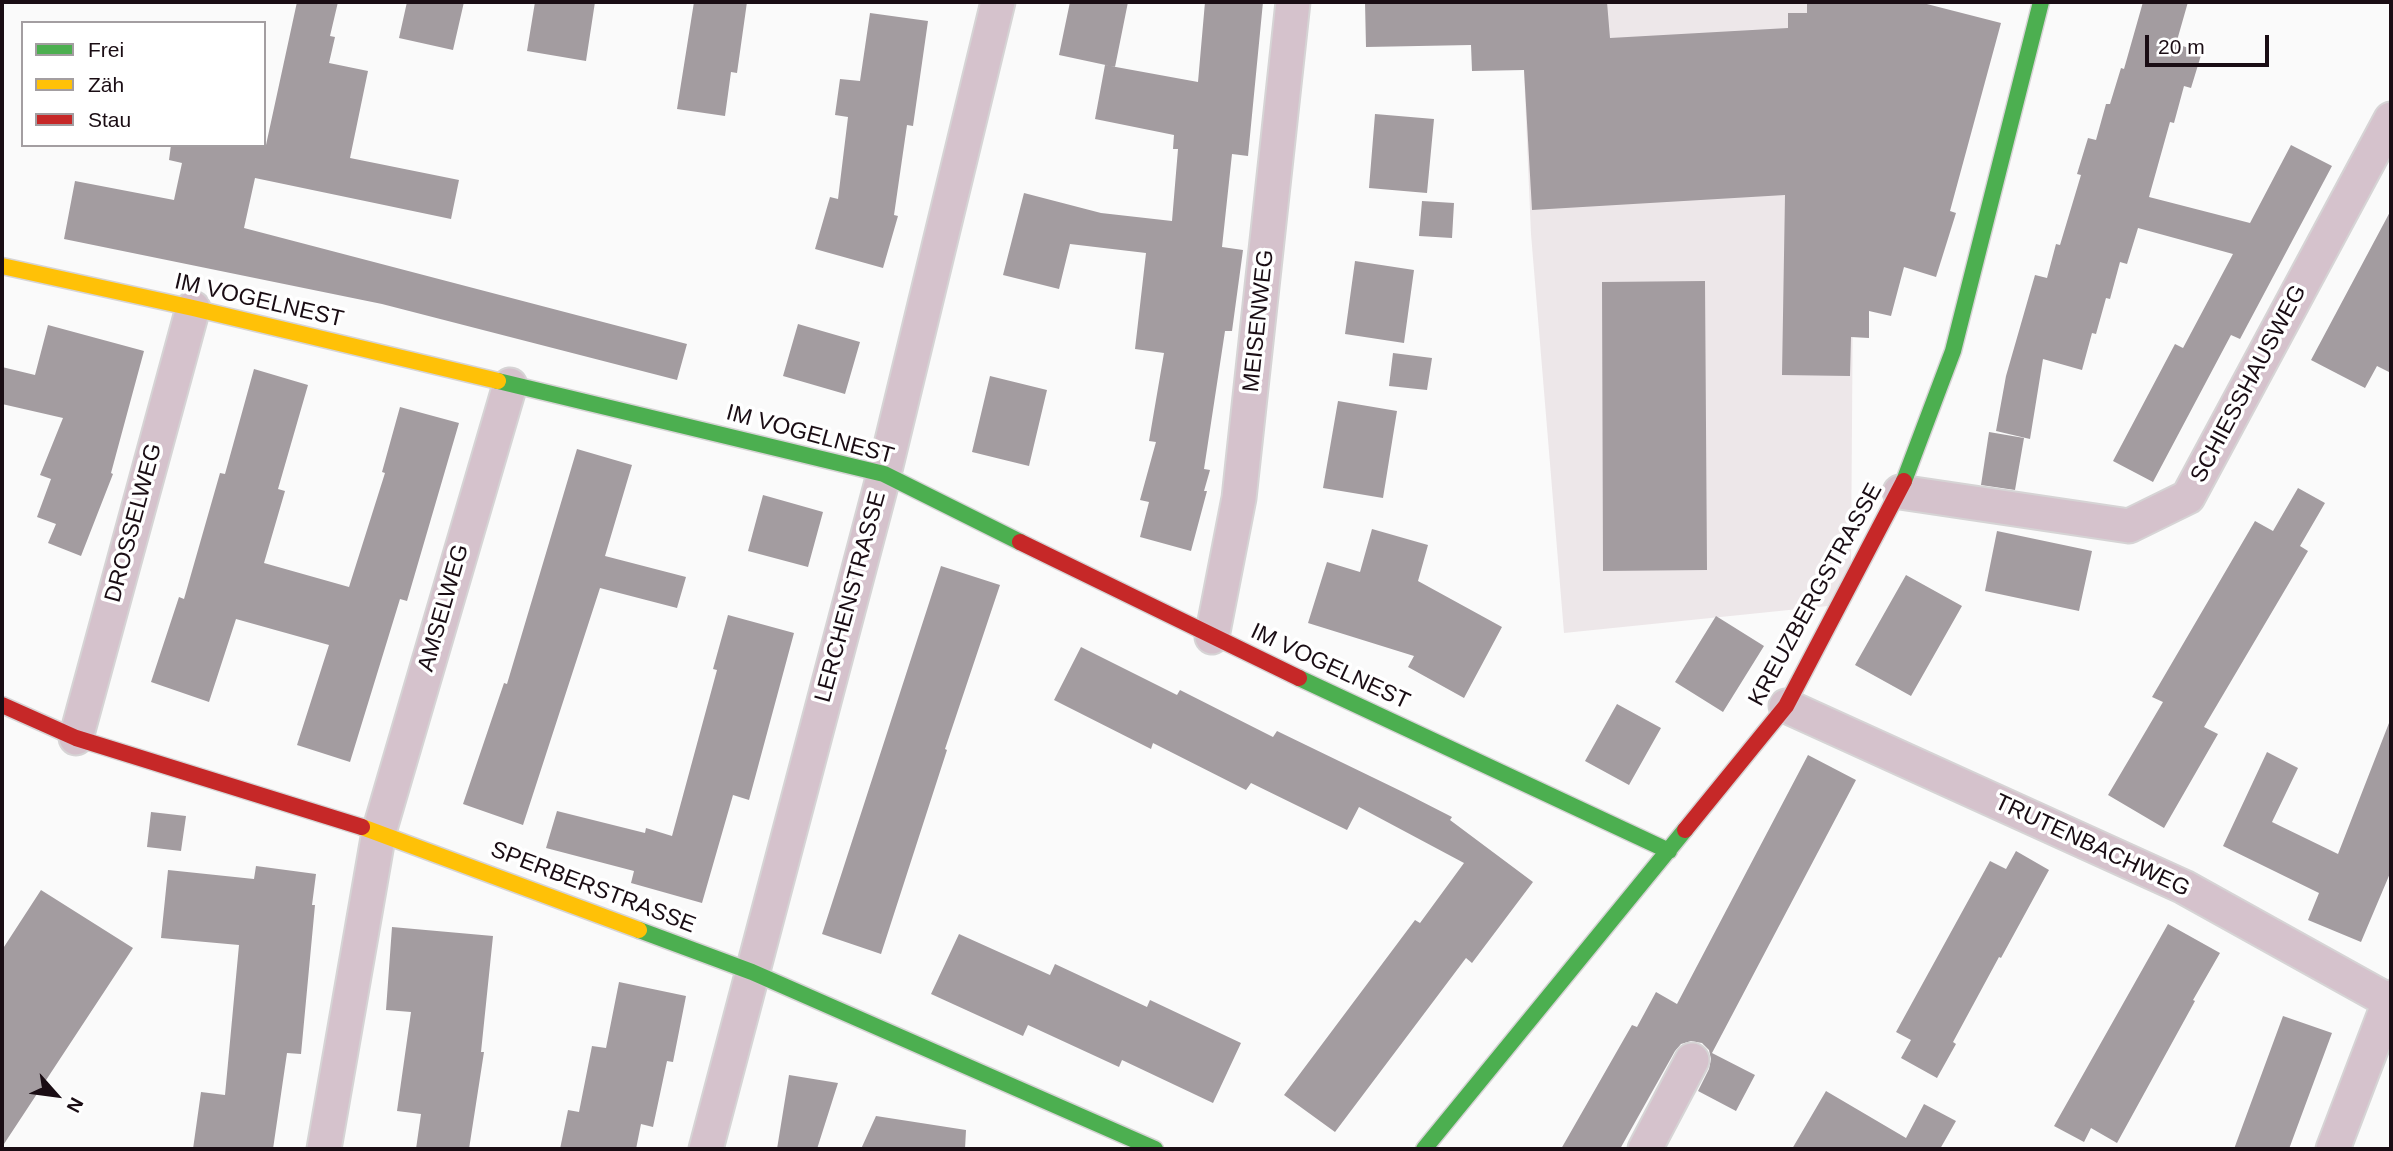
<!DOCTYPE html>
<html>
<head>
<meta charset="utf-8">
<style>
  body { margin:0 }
  #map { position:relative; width:2393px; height:1151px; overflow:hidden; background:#fafafa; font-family:Arial,sans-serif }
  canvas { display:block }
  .frame { position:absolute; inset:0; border:4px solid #1a0d14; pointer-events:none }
  .legend { position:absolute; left:21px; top:21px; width:245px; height:126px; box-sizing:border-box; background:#fff; border:2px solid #a39ea1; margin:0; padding:9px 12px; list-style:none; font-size:21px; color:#1a0d14 }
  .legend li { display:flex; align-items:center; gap:14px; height:35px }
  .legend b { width:35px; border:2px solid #a39ea1 }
  .north { position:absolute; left:21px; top:1060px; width:70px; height:70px; -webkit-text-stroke:5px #fff; paint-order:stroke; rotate:118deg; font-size:19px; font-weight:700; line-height:28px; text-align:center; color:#1a0d14 }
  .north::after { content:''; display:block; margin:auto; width:24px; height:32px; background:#1a0d14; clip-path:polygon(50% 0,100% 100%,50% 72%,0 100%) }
  .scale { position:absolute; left:2145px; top:35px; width:124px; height:32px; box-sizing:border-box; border:4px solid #1a0d14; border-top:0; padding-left:9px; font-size:21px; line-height:24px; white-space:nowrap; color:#1a0d14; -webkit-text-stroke:5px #fff; paint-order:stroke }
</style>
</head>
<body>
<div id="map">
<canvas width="2393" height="1151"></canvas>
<div class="frame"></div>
<ul class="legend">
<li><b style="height:9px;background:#4caf50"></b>Frei</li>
<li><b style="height:9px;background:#ffc107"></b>Zäh</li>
<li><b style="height:9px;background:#c62828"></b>Stau</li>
</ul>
<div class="north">N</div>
<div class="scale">20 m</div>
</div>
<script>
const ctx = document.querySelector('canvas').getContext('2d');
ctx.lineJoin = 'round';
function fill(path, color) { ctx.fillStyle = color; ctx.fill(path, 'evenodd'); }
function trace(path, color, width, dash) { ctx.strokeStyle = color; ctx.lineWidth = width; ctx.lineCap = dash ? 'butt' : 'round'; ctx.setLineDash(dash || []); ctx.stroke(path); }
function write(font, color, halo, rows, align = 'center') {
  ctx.font = font + ' Arial,sans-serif'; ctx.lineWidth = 7; ctx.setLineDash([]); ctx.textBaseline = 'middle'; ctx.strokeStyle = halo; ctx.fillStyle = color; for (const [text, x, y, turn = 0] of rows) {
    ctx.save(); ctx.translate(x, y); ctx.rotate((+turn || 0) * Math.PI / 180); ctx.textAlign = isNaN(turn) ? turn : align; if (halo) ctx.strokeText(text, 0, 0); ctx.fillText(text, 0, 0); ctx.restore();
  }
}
fill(new Path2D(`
  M1521 2H1855L1851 564 1828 606 1564 633 1531 234Z`), '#ede7e9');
fill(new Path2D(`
  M297 2H338L330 36 335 37 329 63 368 71 350 158 459 180 451 219 255 178 244 228 687 344 677 380 382 304 64 239 75 181 174 200 182 163 169 160 171 145H266Z
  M407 2H464L453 50 399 38Z
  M535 2H595L586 61 527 51Z
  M694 2H747L737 73 731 72 725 116 677 109Z
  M1070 2H1128L1115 67 1059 55Z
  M1205 2H1263L1248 156 1232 154 1222 247 1243 250 1232 331H1225L1204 469 1210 470 1204 491H1207L1191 551 1140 537 1149 502 1140 500 1156 442 1149 441 1164 353 1135 349 1146 253 1070 244 1059 289 1003 275 1024 193 1101 213 1172 221 1178 149H1173L1174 135 1095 119 1105 65 1198 82Z
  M1365 2H1607L1610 38 1788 28V13H1807V2H1919L2001 23 1950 211 1956 213 1936 277 1904 267 1891 316 1869 311V338L1851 337 1850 376 1782 375 1785 195 1532 210 1524 70 1472 71 1471 45 1366 47Z
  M2143 2H2188L2176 44 2202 52 2191 88 2184 86 2174 123 2170 122 2149 197 2250 223 2291 145 2332 166 2240 339 2231 335 2153 482 2113 461 2175 344 2183 348 2233 254 2138 228 2127 264 2120 262 2110 299 2106 298 2096 334 2092 333 2082 370 2043 359 2030 439 1996 431 2006 376 2035 275 2047 278 2056 244 2060 245 2081 175 2077 174 2088 138 2096 140 2106 104H2110L2121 68 2124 69Z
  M870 13 928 21 913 126 907 125 894 215 898 216 883 268 815 249 830 197 838 199 848 117 835 115 840 79 860 81Z
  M1375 114 1434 119 1427 193 1369 188Z
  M1422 201 1454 203 1452 238 1419 236Z
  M2391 210V373L2377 366 2365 388 2311 360Z
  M1355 261 1414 270 1404 343 1345 334Z
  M1705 281 1707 570 1603 571 1602 282Z
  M798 324 860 342 845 394 783 376Z
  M48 325 144 351 111 473 113 474 81 556 48 543 56 524 37 517 51 479 40 475 63 418 2 404V367L35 375Z
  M1393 353 1432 358 1427 390 1389 386Z
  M254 369 308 385 278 489 285 491 264 563 349 587 385 473 382 472 400 407 459 423 407 601 400 599 350 762 297 745 329 645 236 619 209 702 151 682 179 597 184 599 220 473 225 474Z
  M990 376 1047 390 1029 466 972 452Z
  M1338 401 1397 411 1383 498 1323 488Z
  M1989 432 2024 438 2015 490 1981 485Z
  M577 449 632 465 605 556 686 577 677 608 600 588 523 825 463 804 504 683 507 684Z
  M2298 488 2325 503 2300 546 2308 551 2204 727 2218 734 2164 828 2108 795 2163 702 2152 697 2255 521 2273 531Z
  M763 495 823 512 808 567 748 551Z
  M1372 529 1428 545 1418 581 1502 627 1464 698 1408 667 1414 656 1308 623 1327 562 1360 572Z
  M1997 531 2092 551 2079 611 1985 591Z
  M941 566 1000 585 945 749 947 750 881 954 822 934Z
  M1906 575 1962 606 1911 696 1855 665Z
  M728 615 794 633 749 800 733 795 702 903 631 883 634 871 546 848 557 811 645 833 646 828 672 836 717 670 713 669Z
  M1716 616 1764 646 1723 712 1675 682Z
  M1081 647 1177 695 1180 690 1273 737 1277 731 1405 793 1452 817 1450 820 1533 882 1472 963 1466 958 1335 1132 1284 1095 1415 920 1420 923 1464 863 1359 807 1347 830 1251 783 1246 790 1153 743 1151 749 1054 700Z
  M1617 704 1661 728 1629 785 1585 761Z
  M2389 723 2391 724V871L2361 942 2308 920 2319 893 2223 846 2267 752 2298 768 2272 822 2338 854Z
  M1808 755 1856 780 1712 1053 1755 1075 1736 1111 1698 1091 1709 1069 1711 1059 1709 1050 1702 1043 1691 1041 1681 1044 1675 1051 1620 1149H1561L1632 1025 1637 1027 1656 992 1677 1004Z
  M151 812 186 816 181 851 147 847Z
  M2016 851 2049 870 2001 958 1999 957 1953 1042 1956 1044 1937 1078 1901 1058 1911 1040 1896 1032 1990 861 2006 869Z
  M256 866 316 874 312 905H315L301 1054 287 1053 273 1149H193L201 1092 225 1095 239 945 161 938 168 870 254 879Z
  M41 890 133 948 2 1147V950Z
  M2168 924 2220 953 2193 1000 2195 1001 2117 1143 2091 1128 2084 1142 2054 1126Z
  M392 927 493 936 481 1052H484L469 1149H416L421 1114 397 1111 411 1012 386 1010Z
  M959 934 1050 975 1055 964 1147 1007 1150 1000 1241 1043 1213 1103 1122 1060 1119 1067 1028 1025 1023 1036 931 994Z
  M619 982 686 996 673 1062 667 1061 653 1127 641 1124 636 1149H560L568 1110 579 1112 592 1046 606 1048Z
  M2283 1016 2332 1033 2289 1149H2234Z
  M789 1075 838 1083 817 1149H777Z
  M1826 1091 1906 1138 1924 1104 1956 1121 1940 1149H1792Z
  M876 1116 966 1130 965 1149H861Z`), '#a39ca0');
const street = new Path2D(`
  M1900 492 2129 526 2188 497 2391 119
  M1212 637 1239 498 1293 2
  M1786 706 2184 887 2389 1001
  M76 738 193 308
  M324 1149 379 832 510 385
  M706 1149 884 474 998 2
  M1645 1149 1692 1060
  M2333 1149 2391 997`);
const fast = new Path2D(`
  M498 381 884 474 1020 542
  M1904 481 1953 351 2041 2
  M1299 678 1669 851
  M639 930 752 972 1155 1149
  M1424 1149 1685 830`);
const slow = new Path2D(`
  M2 266 193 308 498 381
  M362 827 639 930`);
const jam = new Path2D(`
  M1020 542 1299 678
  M2 705 76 738 362 827
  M1685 830 1786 706 1904 481`);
trace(street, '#d6d4d5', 37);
trace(fast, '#d6d4d5', 19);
trace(slow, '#d6d4d5', 19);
trace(jam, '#d6d4d5', 19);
trace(street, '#d5c2cc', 33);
trace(fast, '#4caf50', 16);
trace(slow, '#ffc107', 16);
trace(jam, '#c62828', 16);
write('23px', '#1a0d14', '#fff', [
  ["IM VOGELNEST",259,301,13],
  ["MEISENWEG",1259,321,-84],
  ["SCHIESSHAUSWEG",2249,384,-62],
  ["IM VOGELNEST",810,435,15],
  ["DROSSELWEG",134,523,-75],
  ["KREUZBERGSTRASSE",1816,595,-61],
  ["LERCHENSTRASSE",851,597,-75],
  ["AMSELWEG",444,608,-74],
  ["IM VOGELNEST",1330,667,25],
  ["TRUTENBACHWEG",2092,846,25],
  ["SPERBERSTRASSE",593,888,21]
]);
</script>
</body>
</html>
